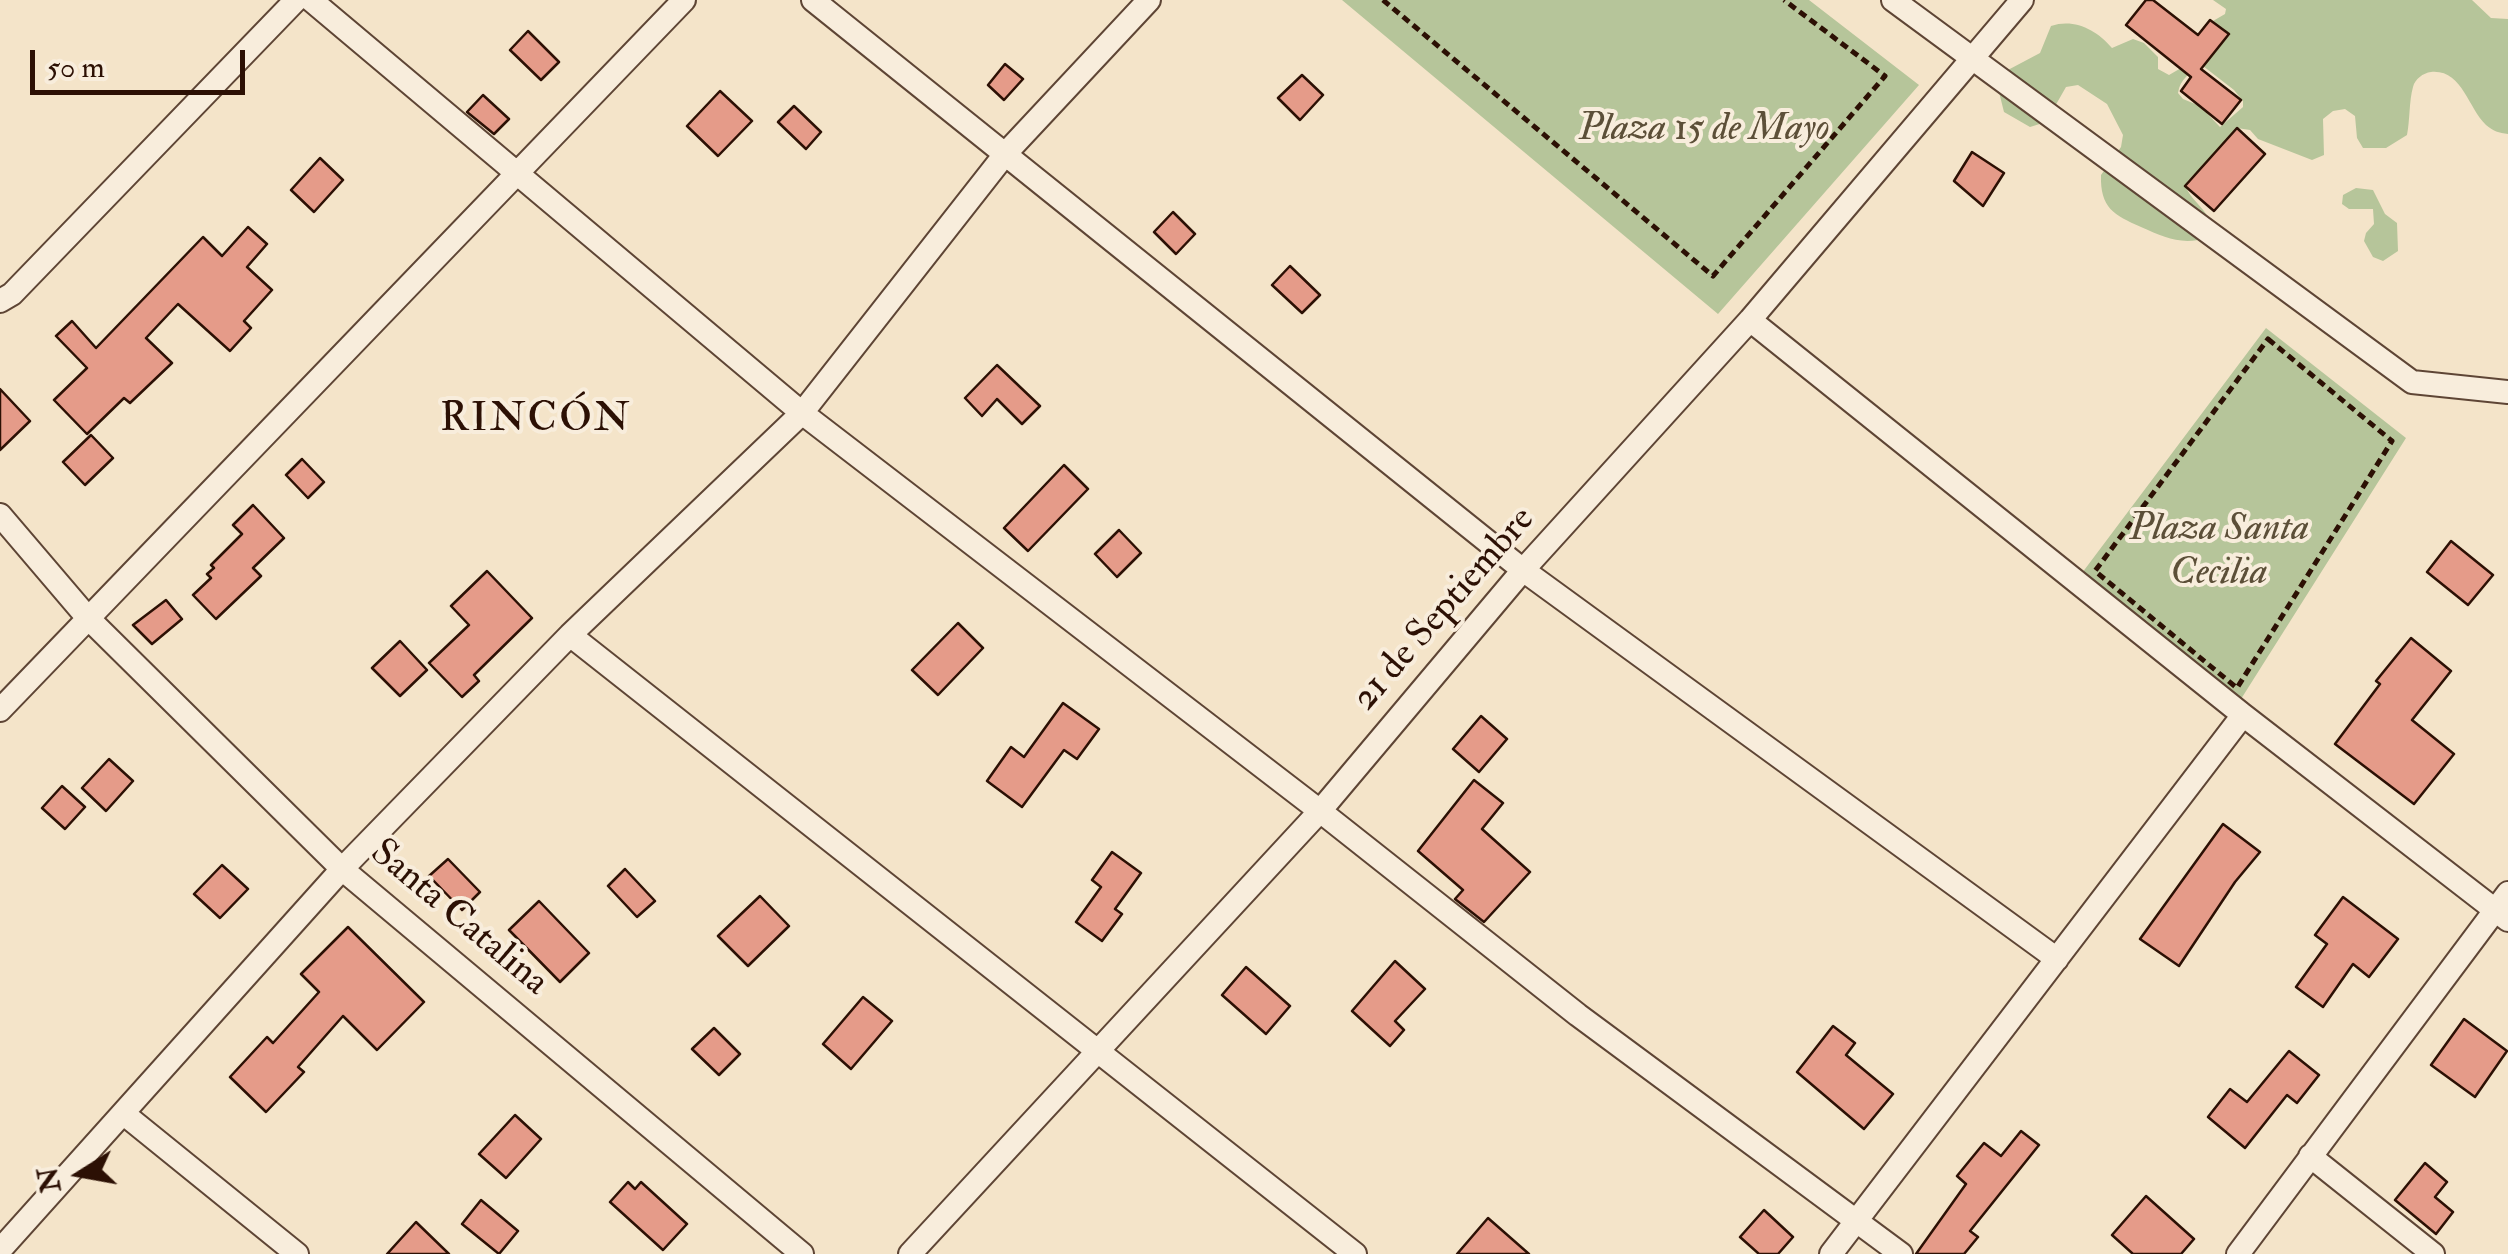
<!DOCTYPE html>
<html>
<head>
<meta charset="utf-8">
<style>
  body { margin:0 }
  #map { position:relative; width:2508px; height:1254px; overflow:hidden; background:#f4e4c9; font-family:"IM FELL Double Pica",serif }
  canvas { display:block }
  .north { position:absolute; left:30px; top:1124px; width:100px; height:100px; -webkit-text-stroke:8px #f8eddc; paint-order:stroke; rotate:259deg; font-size:28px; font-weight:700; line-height:40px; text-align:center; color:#2c1004 }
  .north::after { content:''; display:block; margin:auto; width:35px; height:45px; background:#2c1004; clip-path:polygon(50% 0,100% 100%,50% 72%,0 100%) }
  .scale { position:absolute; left:30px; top:50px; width:215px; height:45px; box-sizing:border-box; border:5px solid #2c1004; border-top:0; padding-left:12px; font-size:30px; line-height:35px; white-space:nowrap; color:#2c1004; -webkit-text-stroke:8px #f8eddc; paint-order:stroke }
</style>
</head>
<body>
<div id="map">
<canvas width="2508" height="1254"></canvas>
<div class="north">N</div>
<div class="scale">50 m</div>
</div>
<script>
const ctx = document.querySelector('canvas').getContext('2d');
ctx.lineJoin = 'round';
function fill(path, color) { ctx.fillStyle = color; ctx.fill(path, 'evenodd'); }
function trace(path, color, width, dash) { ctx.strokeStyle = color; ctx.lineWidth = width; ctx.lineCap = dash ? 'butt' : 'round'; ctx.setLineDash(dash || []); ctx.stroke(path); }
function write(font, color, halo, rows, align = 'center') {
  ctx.font = font + ' "IM FELL Double Pica",serif'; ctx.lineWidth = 8; ctx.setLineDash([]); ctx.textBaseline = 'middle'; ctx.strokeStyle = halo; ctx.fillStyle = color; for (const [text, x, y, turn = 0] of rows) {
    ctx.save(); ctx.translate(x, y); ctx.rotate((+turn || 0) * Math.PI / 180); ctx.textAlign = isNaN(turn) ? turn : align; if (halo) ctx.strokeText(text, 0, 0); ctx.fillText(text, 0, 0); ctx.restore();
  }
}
fill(new Path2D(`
  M1342 0H1809L1919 85 1718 314Z
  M2213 0H2472L2491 18 2508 19V134C2499 133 2493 131 2486 125 2468 108 2462 69 2431 72 2423 73 2415 79 2413 87 2409 101 2410 120 2407 135L2386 148H2363L2357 138 2355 116 2345 109 2333 111 2323 119 2324 155 2312 160 2258 139 2250 130 2237 128C2227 137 2227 148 2218 157 2207 167 2193 172 2185 185 2193 206 2216 212 2210 237 2182 246 2166 238 2141 227 2114 215 2100 208 2101 175L2121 147 2123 135 2107 104 2078 85 2066 87 2046 122 2030 127 2004 112 1997 84 2006 71 2040 53 2051 26C2074 18 2097 30 2112 48L2133 39 2144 43 2158 57V69L2169 75 2207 53 2213 54 2230 35 2213 21 2225 14 2226 9ZM2203 66 2234 90 2243 101V107L2220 127 2200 106 2183 99 2178 93C2180 79 2190 72 2203 66Z
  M2356 188 2373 190 2385 214 2397 223 2398 251 2383 261 2373 257 2364 241 2366 233 2374 224 2373 209H2349L2342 204 2343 195Z
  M2266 328 2406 438 2241 699 2082 573Z`), '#b6c59a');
const building = new Path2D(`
  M2146 0H2153L2198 35 2210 20 2229 34 2201 69 2241 100 2222 124 2181 91 2191 77 2126 25Z
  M528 31 559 62 541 80 510 50Z
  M1005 64 1023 79 1004 100 988 85Z
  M1302 75 1323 95 1300 120 1278 98Z
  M720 91 752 121 718 156 687 126Z
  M483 95 509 119 494 134 467 112Z
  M794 106 821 132 806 149 778 122Z
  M2237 128 2265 154 2214 211 2185 186Z
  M1972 152 2004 173 1983 206 1954 181Z
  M320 158 343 180 314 212 291 190Z
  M1173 212 1195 234 1176 254 1154 232Z
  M248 227 267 244 247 267 272 290 244 321 251 328 230 351 178 304 146 338 172 363 130 403 124 398 87 434 54 400 87 368 56 336 72 321 96 348 203 237 222 256Z
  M1290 266 1320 295 1302 313 1272 285Z
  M997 365 1040 406 1022 424 997 399 982 416 965 398Z
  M0 389 30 421 0 450Z
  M91 435 113 458 85 485 63 462Z
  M302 459 324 482 308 498 286 475Z
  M1064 465 1088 489 1028 551 1004 528Z
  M253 505 284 538 253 568 261 576 216 619 193 595 211 578 207 574 214 568 211 565 242 534 233 525Z
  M1119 530 1141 553 1117 577 1095 554Z
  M2451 541 2493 575 2468 605 2427 572Z
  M487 571 532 618 474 675 479 681 462 697 429 663 469 625 451 606Z
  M166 600 182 619 152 644 133 625Z
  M958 623 983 648 938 695 912 670Z
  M2411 638 2451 671 2412 720 2454 754 2414 804 2335 744 2380 684 2376 681Z
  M400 641 427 670 400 696 372 668Z
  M1063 703 1099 729 1077 759 1064 750 1022 807 987 781 1011 747 1024 757Z
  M1481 716 1507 739 1479 772 1453 749Z
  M109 759 133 781 106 811 82 788Z
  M1474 780 1503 803 1482 829 1530 872 1484 922 1455 899 1463 890 1418 851Z
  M62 786 85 807 65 829 42 808Z
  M2223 824 2260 852 2235 882 2179 966 2140 939Z
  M1112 852 1141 873 1115 909 1122 914 1102 941 1076 922 1101 887 1092 880Z
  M448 859 480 892 462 910 429 876Z
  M222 865 248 889 220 918 194 894Z
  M625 869 655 901 637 917 608 886Z
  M760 896 789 926 748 966 718 936Z
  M2343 897 2398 939 2369 977 2353 964 2323 1007 2296 987 2327 944 2315 935Z
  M539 901 589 953 560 982 509 930Z
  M348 927 424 1002 377 1050 343 1016 298 1067 304 1072 266 1112 230 1077 267 1037 273 1043 319 992 301 974Z
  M1395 961 1425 989 1395 1021 1404 1030 1390 1046 1352 1011Z
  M1246 967 1290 1006 1266 1034 1222 995Z
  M863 997 892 1021 851 1069 823 1044Z
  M2464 1019 2507 1051 2475 1097 2431 1065Z
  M1833 1026 1855 1043 1846 1055 1893 1094 1864 1129 1797 1072Z
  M714 1028 740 1054 719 1075 692 1049Z
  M2289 1051 2319 1075 2297 1103 2287 1095 2245 1148 2208 1117 2230 1089 2247 1102Z
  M515 1115 541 1139 506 1178 479 1154Z
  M2021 1131 2039 1145 1970 1231 1978 1237 1964 1254H1916L1966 1184 1957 1176 1984 1143 2001 1156Z
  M2425 1163 2447 1182 2435 1197 2453 1212 2436 1234 2395 1200Z
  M628 1182 635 1189 641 1182 687 1224 663 1250 610 1202Z
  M2146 1196 2194 1239 2181 1254H2133L2112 1235Z
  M481 1200 518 1231 499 1254 462 1224Z
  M1764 1210 1793 1237 1778 1254H1759L1740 1237Z
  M1488 1218 1529 1254H1457Z
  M416 1222 449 1254H387Z`);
fill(building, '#e59b89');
trace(building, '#2c1004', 2.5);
const minor = new Path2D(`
  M311 0 802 413 1320 811 1578 1015 1901 1254
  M813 0 1523 570 2057 959
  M1893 0 2412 382 2508 392
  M0 301 12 294 296 0
  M1750 320 2243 715 2508 920
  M0 515 87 617 342 869 802 1254
  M570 635 1355 1254
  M0 710 684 0
  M124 1114 297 1254
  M2310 1156 2433 1254
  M0 1250 342 869 570 635 802 413 1006 153 1149 0
  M910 1254 1320 811 1523 570 1750 320 2022 0
  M1831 1254 2243 715
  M2238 1254 2508 893`);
trace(minor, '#5e4535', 26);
trace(new Path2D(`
  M1383 0 1713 276 1885 76 1784 0
  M2268 339 2392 441 2237 688 2095 571Z`), '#2c1004', 5, [8, 5]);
trace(minor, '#f8eddc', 22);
write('italic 38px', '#5c4f38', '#f8eddc', [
  ["Plaza 15 de Mayo",1704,131],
  ["Plaza Santa",2219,531],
  ["Cecilia",2219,575]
]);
write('38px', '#2c1004', '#f8eddc', [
  ["21 de Septiembre",1445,610,-49],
  ["Santa Catalina",458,919,40]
]);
ctx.letterSpacing = '2.5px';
write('40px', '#2c1004', '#f8eddc', [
  ["RINCÓN",536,421]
]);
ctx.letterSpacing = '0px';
</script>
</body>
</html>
